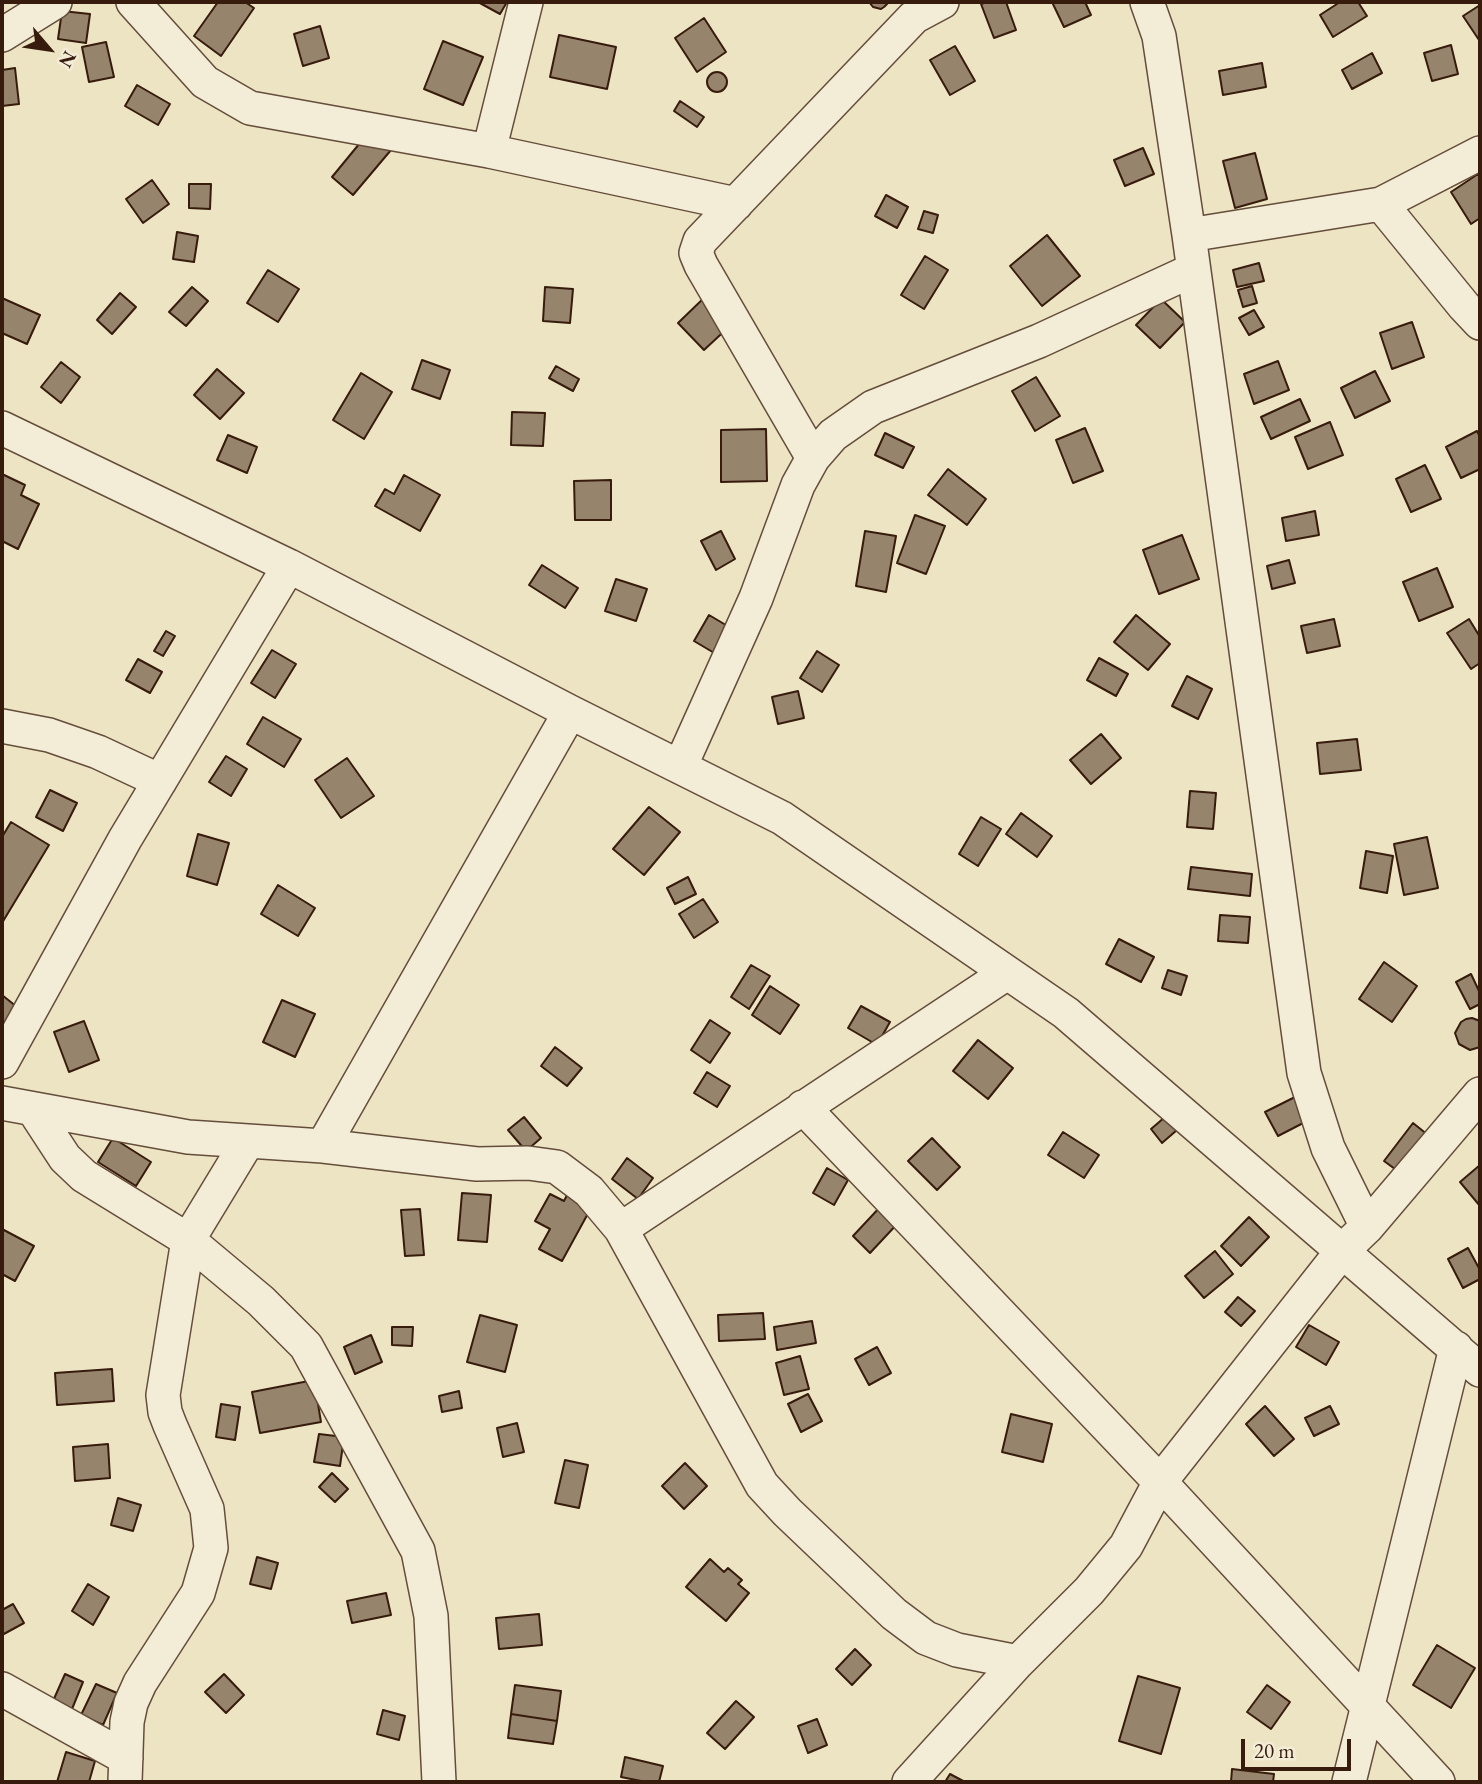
<!DOCTYPE html>
<html>
<head>
<meta charset="utf-8">
<style>
  body { margin:0 }
  #map { position:relative; width:1482px; height:1784px; overflow:hidden; background:#ede4c3; font-family:"EB Garamond",serif }
  canvas { display:block }
  .frame { position:absolute; inset:0; border:4px solid #371b0d; pointer-events:none }
  .north { position:absolute; left:14px; top:14px; width:70px; height:70px; -webkit-text-stroke:5px #f3edd8; paint-order:stroke; rotate:119deg; font-size:19px; font-weight:700; line-height:28px; text-align:center; color:#371b0d }
  .north::after { content:''; display:block; margin:auto; width:24px; height:32px; background:#371b0d; clip-path:polygon(50% 0,100% 100%,50% 72%,0 100%) }
  .scale { position:absolute; left:1241px; top:1739px; width:110px; height:32px; box-sizing:border-box; border:4px solid #371b0d; border-top:0; padding-left:9px; font-size:21px; line-height:24px; white-space:nowrap; color:#371b0d; -webkit-text-stroke:5px #f3edd8; paint-order:stroke }
</style>
</head>
<body>
<div id="map">
<canvas width="1482" height="1784"></canvas>
<div class="frame"></div>
<div class="north">N</div>
<div class="scale">20 m</div>
</div>
<script>
const ctx = document.querySelector('canvas').getContext('2d');
ctx.lineJoin = 'round';
function fill(path, color) { ctx.fillStyle = color; ctx.fill(path, 'evenodd'); }
function trace(path, color, width, dash) { ctx.strokeStyle = color; ctx.lineWidth = width; ctx.lineCap = dash ? 'butt' : 'round'; ctx.setLineDash(dash || []); ctx.stroke(path); }
const building = new Path2D(`
  M218 2H245L254 8 221 56 194 36Z
  M478 2H507L500 14Z
  M869 2H889L884 7 881 9 873 7Z
  M987 2H1006L1016 30 994 38 981 4Z
  M1052 2H1085L1091 15 1064 27Z
  M1340 2H1358L1367 16 1333 37 1320 15Z
  M1480 5V39L1479 40 1463 16Z
  M62 11 90 14 86 43 58 39Z
  M704 18 726 52 697 72 675 38Z
  M320 26 329 58 303 66 294 34Z
  M559 35 616 47 607 89 550 77Z
  M443 41 483 57 463 105 424 89Z
  M106 42 114 77 89 82 82 47Z
  M1451 45 1458 74 1432 81 1424 53Z
  M955 46 975 81 950 95 930 60Z
  M1372 53 1382 73 1352 89 1342 70Z
  M1262 63 1266 87 1223 95 1219 71Z
  M15 68 19 104 2 106V70Z
  M707 82a10 10 0 1 1 20 0a10 10 0 1 1-20 0Z
  M137 85 170 104 158 125 125 106Z
  M680 101 704 117 697 127 674 111Z
  M369 132 391 150 353 195 332 177Z
  M1143 148 1154 174 1125 186 1114 160Z
  M1255 153 1267 199 1235 208 1223 161Z
  M1478 174 1480 177V218L1471 224 1451 192Z
  M152 180 169 204 143 223 126 199Z
  M189 184H211L210 209 189 208Z
  M886 195 908 207 897 228 875 216Z
  M924 211 938 215 933 233 918 229Z
  M177 232 198 236 194 262 173 259Z
  M1047 235 1080 276 1042 306 1010 266Z
  M925 256 948 270 924 309 901 295Z
  M1259 263 1264 281 1237 287 1233 270Z
  M268 270 299 289 278 322 247 303Z
  M1252 286 1257 303 1243 307 1238 290Z
  M192 287 208 301 186 326 169 312Z
  M545 287 573 289 570 323 543 321Z
  M120 293 136 307 112 334 97 320Z
  M707 295 733 323 704 350 678 323Z
  M2 298 40 315 27 344 2 333Z
  M1161 299 1185 322 1160 348 1136 325Z
  M1254 310 1264 327 1249 335 1239 318Z
  M1412 322 1424 357 1392 369 1380 333Z
  M422 360 450 370 440 399 412 389Z
  M1278 361 1289 390 1254 404 1244 374Z
  M61 362 80 377 61 403 41 387Z
  M556 366 579 379 573 391 549 378Z
  M217 369 244 393 220 419 194 395Z
  M1375 371 1390 401 1355 418 1341 388Z
  M361 373 392 392 364 439 333 420Z
  M1036 377 1060 416 1035 431 1012 391Z
  M1300 399 1310 421 1271 439 1261 417Z
  M512 412 545 413 543 446 511 445Z
  M1330 422 1343 455 1308 469 1295 437Z
  M1085 428 1103 471 1073 483 1056 440Z
  M766 429 767 481 721 482V430Z
  M1477 431 1480 437V469L1461 478 1446 447Z
  M885 433 914 447 903 468 875 455Z
  M228 435 257 447 247 473 217 460Z
  M1425 465 1441 499 1411 512 1396 479Z
  M948 469 986 499 967 525 928 495Z
  M2 474 25 485 21 495 39 504 18 549 2 541Z
  M404 475 440 495 420 531 375 506 385 489 394 494Z
  M611 480V520H575L574 481Z
  M1315 511 1319 535 1286 541 1282 518Z
  M915 515 945 526 926 574 897 563Z
  M721 531 735 559 716 570 701 541Z
  M865 531 896 536 886 592 856 586Z
  M1182 535 1199 579 1159 594 1143 550Z
  M1289 560 1295 583 1272 589 1267 566Z
  M542 565 578 588 565 608 529 585Z
  M1437 568 1453 607 1419 621 1403 582Z
  M616 579 647 589 636 621 605 611Z
  M709 615 736 631 721 657 694 641Z
  M1136 615 1170 644 1148 670 1114 642Z
  M1334 619 1340 646 1307 653 1301 626Z
  M1469 619 1480 637V663L1471 669 1447 633Z
  M166 631 175 636 163 656 154 651Z
  M272 650 296 664 275 698 251 683Z
  M817 651 839 665 822 692 800 678Z
  M1099 658 1128 674 1116 696 1087 680Z
  M138 659 162 672 150 693 126 680Z
  M1187 676 1212 689 1198 719 1172 706Z
  M798 691 804 718 778 724 772 697Z
  M263 717 301 739 284 767 247 744Z
  M1101 734 1121 758 1091 784 1070 760Z
  M1357 739 1361 770 1320 774 1317 743Z
  M226 756 247 769 231 796 209 782Z
  M347 758 374 796 341 818 315 780Z
  M50 790 77 803 63 831 36 817Z
  M1190 791 1216 793 1213 829 1187 827Z
  M649 807 680 832 644 875 613 849Z
  M1021 813 1052 836 1037 857 1006 834Z
  M981 817 1001 829 978 866 959 854Z
  M11 822 49 845 2 923V837Z
  M198 834 229 843 217 885 187 876Z
  M1427 837 1438 888 1404 895 1394 844Z
  M1366 851 1393 856 1387 893 1360 888Z
  M1191 867 1252 874 1250 896 1188 889Z
  M688 877 696 894 675 904 667 888Z
  M278 885 315 908 298 936 261 914Z
  M703 899 718 922 694 938 679 914Z
  M1220 915 1250 917 1248 943 1218 941Z
  M1119 939 1154 957 1141 982 1106 964Z
  M1384 962 1417 986 1392 1022 1359 999Z
  M751 965 770 976 749 1009 731 997Z
  M1168 970 1187 976 1181 995 1162 988Z
  M1471 974 1480 993V1004L1470 1009 1456 982Z
  M770 986 799 1005 780 1034 752 1015Z
  M2 995 17 1007 3 1027 2 1026Z
  M282 1000 315 1014 295 1057 263 1042Z
  M861 1006 890 1022 877 1045 848 1028Z
  M1472 1018 1480 1021V1047L1470 1050 1459 1044 1455 1033 1461 1022 1466 1019Z
  M710 1020 730 1033 710 1063 691 1050Z
  M84 1021 99 1060 69 1072 54 1032Z
  M978 1040 1013 1068 988 1099 953 1071Z
  M555 1047 582 1068 567 1086 541 1066Z
  M707 1072 730 1086 717 1107 694 1093Z
  M1297 1096 1309 1120 1278 1136 1265 1112Z
  M524 1117 541 1138 526 1151 508 1130Z
  M1165 1117 1177 1130 1162 1143 1151 1129Z
  M1413 1123 1428 1135 1399 1172 1384 1161Z
  M1063 1132 1099 1155 1084 1178 1048 1155Z
  M113 1138 151 1162 136 1186 98 1162Z
  M932 1138 960 1167 937 1190 908 1161Z
  M627 1158 653 1178 638 1199 612 1179Z
  M1480 1165V1206L1460 1182Z
  M827 1168 848 1180 834 1205 813 1193Z
  M462 1193 491 1195 487 1242 458 1240Z
  M550 1194 564 1201 567 1195 591 1208 562 1261 539 1249 550 1229 535 1221Z
  M881 1206 899 1222 870 1253 853 1236Z
  M420 1209 424 1255 405 1256 401 1210Z
  M1249 1217 1269 1237 1241 1266 1221 1246Z
  M2 1229 34 1246 15 1281 2 1274Z
  M1468 1248 1480 1270V1279L1463 1288 1448 1259Z
  M1215 1251 1233 1274 1204 1298 1185 1276Z
  M1238 1297 1255 1311 1241 1326 1225 1312Z
  M763 1313 765 1339 719 1341 718 1315Z
  M480 1315 517 1325 505 1372 467 1362Z
  M812 1321 816 1343 777 1350 774 1327Z
  M1309 1325 1339 1342 1326 1365 1296 1347Z
  M392 1327H413L412 1346 392 1345Z
  M371 1335 382 1362 355 1374 344 1347Z
  M877 1347 891 1373 869 1385 855 1359Z
  M800 1356 809 1389 784 1395 776 1363Z
  M112 1369 114 1401 57 1405 55 1373Z
  M314 1380 321 1422 260 1433 252 1392Z
  M459 1391 462 1408 442 1412 439 1396Z
  M808 1394 822 1421 801 1432 788 1404Z
  M221 1404 240 1407 235 1440 216 1437Z
  M1265 1406 1294 1439 1274 1456 1246 1424Z
  M1330 1406 1339 1424 1314 1436 1305 1418Z
  M1011 1414 1052 1424 1043 1462 1002 1452Z
  M517 1423 524 1452 503 1457 497 1428Z
  M319 1434 344 1437 340 1466 314 1462Z
  M108 1444 110 1478 75 1481 73 1447Z
  M565 1460 588 1465 579 1508 555 1503Z
  M685 1463 707 1486 684 1509 662 1486Z
  M332 1473 348 1489 335 1502 319 1487Z
  M118 1498 141 1505 133 1531 111 1525Z
  M257 1557 278 1563 271 1589 250 1584Z
  M710 1559 724 1572 728 1568 742 1580 738 1584 749 1593 726 1621 686 1587Z
  M88 1584 109 1597 93 1625 72 1611Z
  M386 1593 391 1615 352 1623 347 1601Z
  M13 1604 24 1623 2 1635V1610Z
  M539 1614 542 1645 499 1649 496 1618Z
  M1437 1645 1475 1668 1451 1708 1413 1685Z
  M855 1649 871 1665 852 1685 836 1669Z
  M65 1674 83 1682 72 1709 53 1701Z
  M224 1674 244 1695 226 1713 205 1692Z
  M1138 1676 1180 1688 1161 1754 1119 1741Z
  M96 1684 117 1693 103 1725 81 1715Z
  M515 1685 561 1691 557 1721 511 1714Z
  M1267 1685 1290 1702 1271 1729 1247 1712Z
  M736 1701 754 1717 725 1749 707 1733Z
  M383 1710 405 1716 399 1740 377 1734Z
  M511 1714 557 1721 553 1744 508 1738Z
  M817 1719 827 1745 808 1753 798 1726Z
  M66 1752 95 1761 89 1782H57Z
  M625 1757 663 1766 659 1782H646L621 1777Z
  M1232 1769 1274 1774 1273 1782H1231Z
  M950 1774 965 1782H945Z`);
fill(building, '#96846c');
trace(building, '#371b0d', 2);
const minor = new Path2D(`
  M133 2 205 82 250 108 489 151 736 204
  M1147 2 1159 36 1189 235 1304 1073 1328 1148 1367 1227
  M2 35 55 2
  M489 151 526 2
  M1381 204 1464 306 1480 323
  M1189 235 1381 204 1480 153
  M2 428 289 566 570 712 782 818 1066 1013 1480 1370
  M813 458 701 265 696 253 700 241 914 17 942 2
  M2 726 49 735 98 752 160 781
  M680 767 756 598 798 485 813 458 833 435 873 407 1039 341 1193 270
  M2 1062 125 839 289 566
  M2 1103 188 1137 323 1146 477 1164 528 1163 557 1167 589 1191 621 1229 762 1485 787 1512 894 1614 926 1638 957 1650 1018 1662
  M803 1107 1160 1482 1438 1782
  M33 1109 65 1158 84 1176 188 1240 261 1301 306 1346 418 1551 431 1616 439 1782
  M323 1146 570 712
  M621 1229 1007 973
  M2 1689 126 1758
  M125 1782 127 1722 131 1703 140 1683 198 1593 211 1548 207 1509 170 1425 165 1412 163 1395 188 1240 248 1141
  M909 1782 1018 1662 1089 1591 1126 1546 1160 1482 1343 1250 1367 1227 1480 1094
  M1349 1782 1456 1348`);
trace(minor, '#644d3a', 36);
trace(minor, '#f3edd8', 33);
</script>
</body>
</html>
